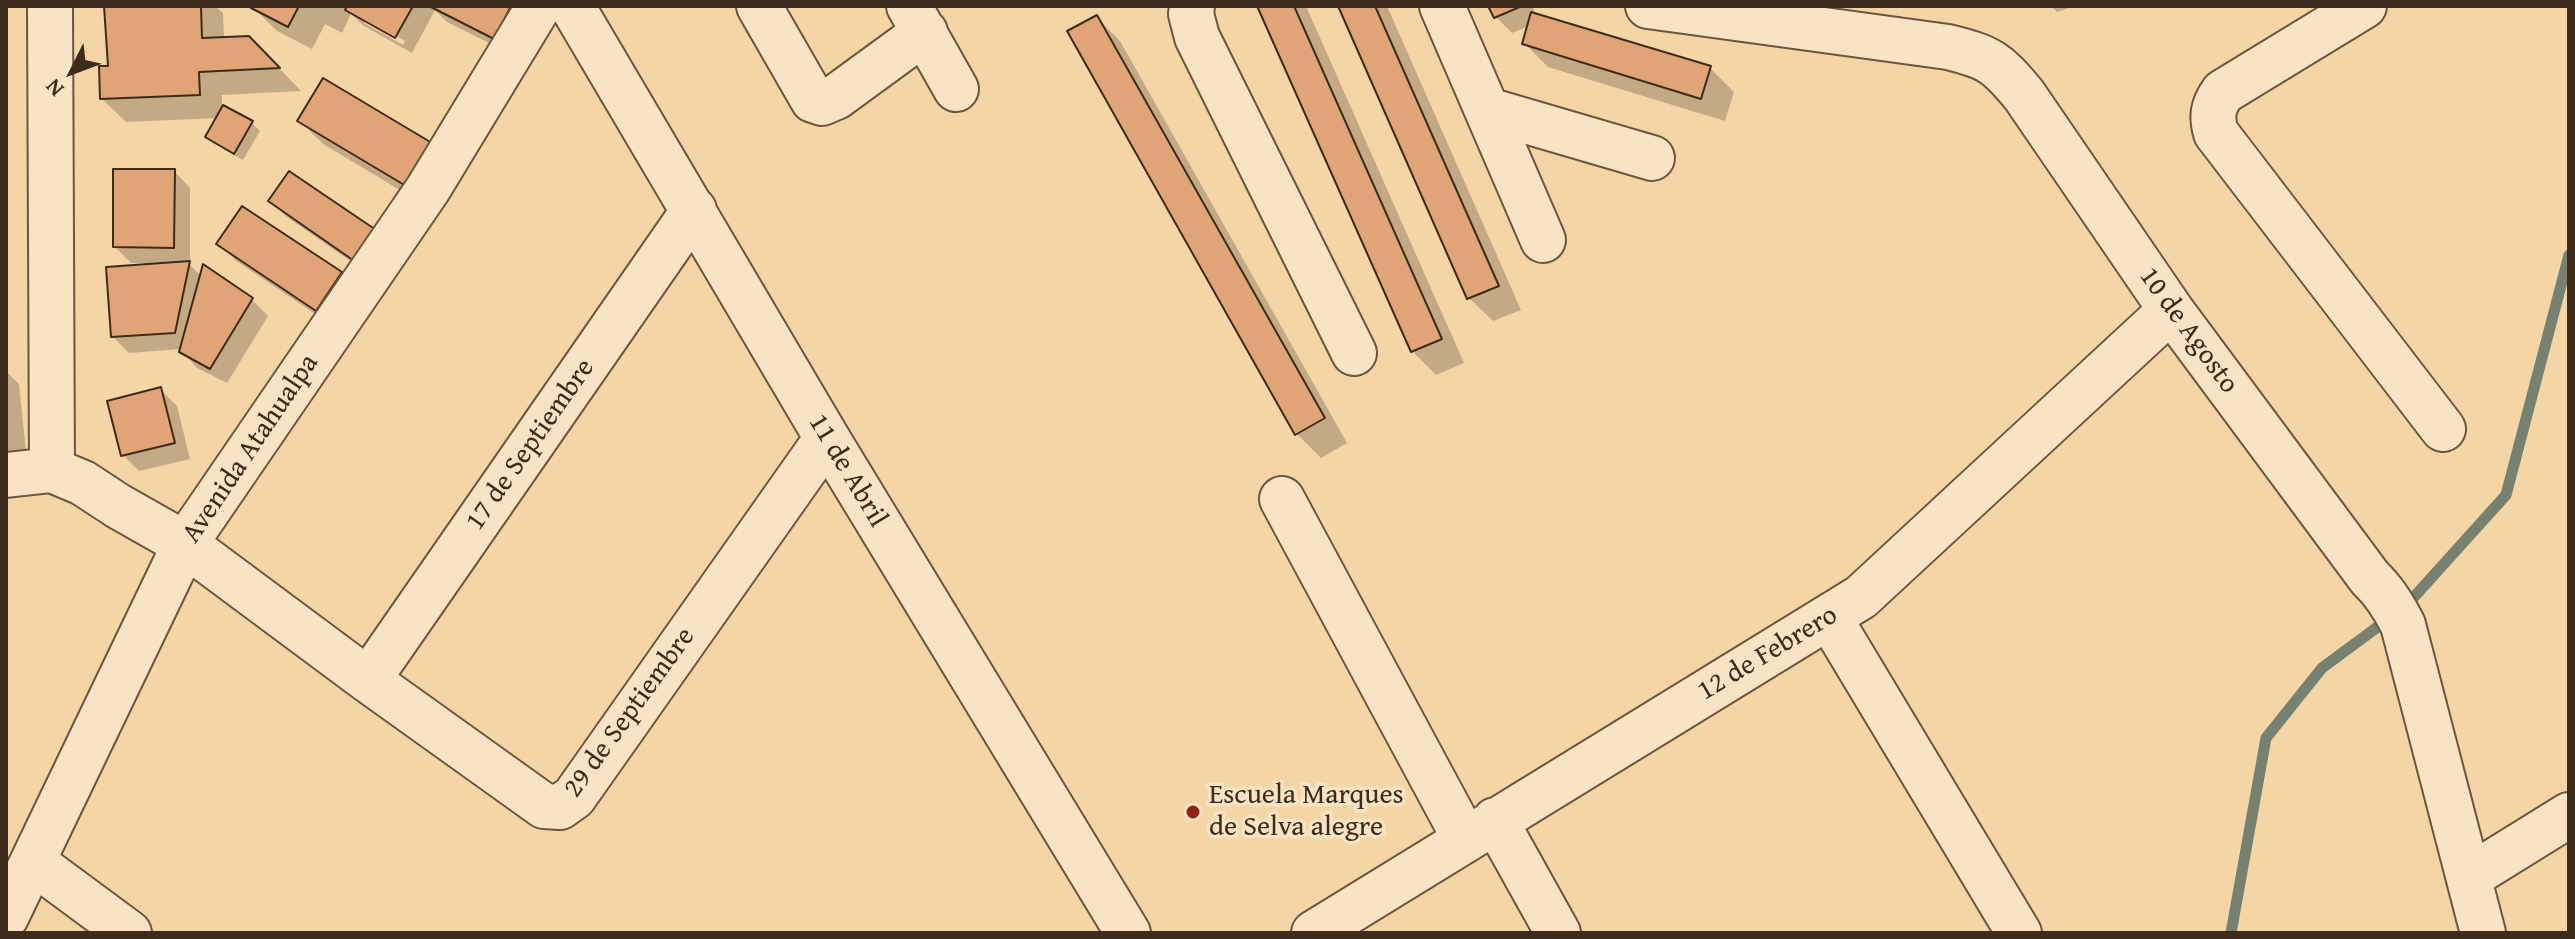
<!DOCTYPE html>
<html>
<head>
<meta charset="utf-8">
<style>
  body { margin:0 }
  #map { position:relative; width:2575px; height:939px; overflow:hidden; background:#f4d5a6; font-family:"Gentium Book Plus",serif }
  canvas { display:block }
  .frame { position:absolute; inset:0; border:8px solid #3d2c1b; pointer-events:none }
  .north { position:absolute; left:32px; top:32px; width:80px; height:80px; -webkit-text-stroke:6px #f8e4c5; paint-order:stroke; rotate:228deg; font-size:22px; font-weight:700; line-height:32px; text-align:center; color:#3d2c1b }
  .north::after { content:''; display:block; margin:auto; width:28px; height:36px; background:#3d2c1b; clip-path:polygon(50% 0,100% 100%,50% 72%,0 100%) }
</style>
</head>
<body>
<div id="map">
<canvas width="2575" height="939"></canvas>
<div class="frame"></div>
<div class="north">N</div>
</div>
<script>
const ctx = document.querySelector('canvas').getContext('2d');
ctx.lineJoin = 'round';
function fill(path, color) { ctx.fillStyle = color; ctx.fill(path, 'evenodd'); }
function trace(path, color, width, dash) { ctx.strokeStyle = color; ctx.lineWidth = width; ctx.lineCap = dash ? 'butt' : 'round'; ctx.setLineDash(dash || []); ctx.stroke(path); }
function write(font, color, halo, rows, align = 'center') {
  ctx.font = font + ' "Gentium Book Plus",serif'; ctx.lineWidth = 7; ctx.setLineDash([]); ctx.textBaseline = 'middle'; ctx.strokeStyle = halo; ctx.fillStyle = color; for (const [text, x, y, turn = 0] of rows) {
    ctx.save(); ctx.translate(x, y); ctx.rotate((+turn || 0) * Math.PI / 180); ctx.textAlign = isNaN(turn) ? turn : align; if (halo) ctx.strokeText(text, 0, 0); ctx.fillText(text, 0, 0); ctx.restore();
  }
}
fill(new Path2D(`
  M106 6H215L223 13 224 39 273 62 301 91 222 95V106L252 123 260 131 243 160 215 144 207 137 218 118 126 122 102 99 110 68Z
  M247 6H535L511 54 447 22 435 10 412 53 364 26 351 14 342 33 325 24 312 49 277 31 258 12ZM364 18 405 41 403 45 364 23Z
  M1259 6H1306L1464 363 1436 375 1412 351Z
  M1340 6H1387L1521 310 1493 321 1469 298Z
  M1490 6H1532L1537 16 1710 68 1734 92 1725 121 1548 67 1524 43 1529 26 1512 33 1496 17Z
  M2051 6H2075L2057 12Z
  M1096 17 1120 41 1347 443 1321 458 1297 434 1070 32Z
  M323 81 430 208 323 144 300 121Z
  M174 171 190 188V265L201 276 252 300 268 316 227 383 197 368 181 349 129 353 113 337 144 266V263H131L115 247Z
  M289 173 375 278 287 217 270 201Z
  M219 244 340 274 357 290 333 326 235 260Z
  M6 371 19 384 27 461 6 463Z
  M161 390 177 406 190 459 139 471 123 455Z`), '#0003');
trace(new Path2D(`
  M2405 607 2506 495 2569 255
  M2231 933 2266 738 2322 668 2391 617`), '#768170', 11);
const building = new Path2D(`
  M104 6H201L202 38 249 36 280 68 199 72 200 95 100 99 99 66H108Z
  M252 6H299L288 27 251 8Z
  M347 6H413L395 38 345 10Z
  M429 6H511L494 39Z
  M1257 6H1294L1442 339 1411 352Z
  M1338 6H1375L1499 286 1467 299Z
  M1488 6H1522L1494 18Z
  M1531 12 1711 66 1701 99 1522 44Z
  M1097 15 1325 418 1295 435 1067 31Z
  M323 78 432 143 406 186 297 121Z
  M223 105 253 121 234 154 205 137Z
  M113 169H175L174 248 113 247Z
  M289 171 379 232 357 263 268 201Z
  M242 206 342 272 316 311 216 244Z
  M190 261 175 333 111 337 106 267Z
  M203 264 253 298 210 369 179 352Z
  M161 387 175 443 121 456 107 401Z`);
fill(building, '#e0a477');
trace(building, '#3d2c1b', 2);
const minor = new Path2D(`
  M50 6 52 470
  M572 6 827 438 1128 933
  M759 6 813 100 822 103 836 97 925 32
  M909 6 956 89
  M1192 6 1191 14 1197 37 1354 353
  M1442 6 1543 240
  M1648 6 1948 47C1989 57 1997 62 2024 95L2171 310 2370 578C2385 592 2394 607 2403 625L2483 933
  M2364 6 2223 92C2213 106 2211 116 2216 133L2443 429
  M1488 110 1652 158
  M6 475 52 470 83 483 118 506 185 544 368 680 544 806 560 807 574 797 827 438
  M1282 499 1465 839
  M1829 617 2019 933
  M368 680 694 210
  M1495 820 1558 933
  M33 862 129 933
  M2469 877 2569 815
  M6 917 185 544 428 189 539 6
  M1314 933 1861 597 2171 310`);
trace(minor, '#6b563e', 48);
trace(minor, '#f8e4c5', 44);
for (const [x, y, r, color] of [
  [1193,812,8,"#8f2418"]
]) { const dot = new Path2D(); dot.arc(x, y, r, 0, 2 * Math.PI); ctx.fillStyle = color; ctx.fill(dot); trace(dot, '#f8e4c5', 3); }
write('28px', '#3d2c1b', '#f8e4c5', [
  ["10 de Agosto",2188,331,54],
  ["17 de Septiembre",531,445,-55],
  ["Avenida Atahualpa",251,449,-56],
  ["11 de Abril",847,471,59],
  ["12 de Febrero",1768,654,-31],
  ["29 de Septiembre",630,713,-54]
]);
write('28px', '#3d2c1b', '#f8e4c5', [
  ["Escuela Marques",1209,796],
  ["de Selva alegre",1209,828]
], 'left');
</script>
</body>
</html>
